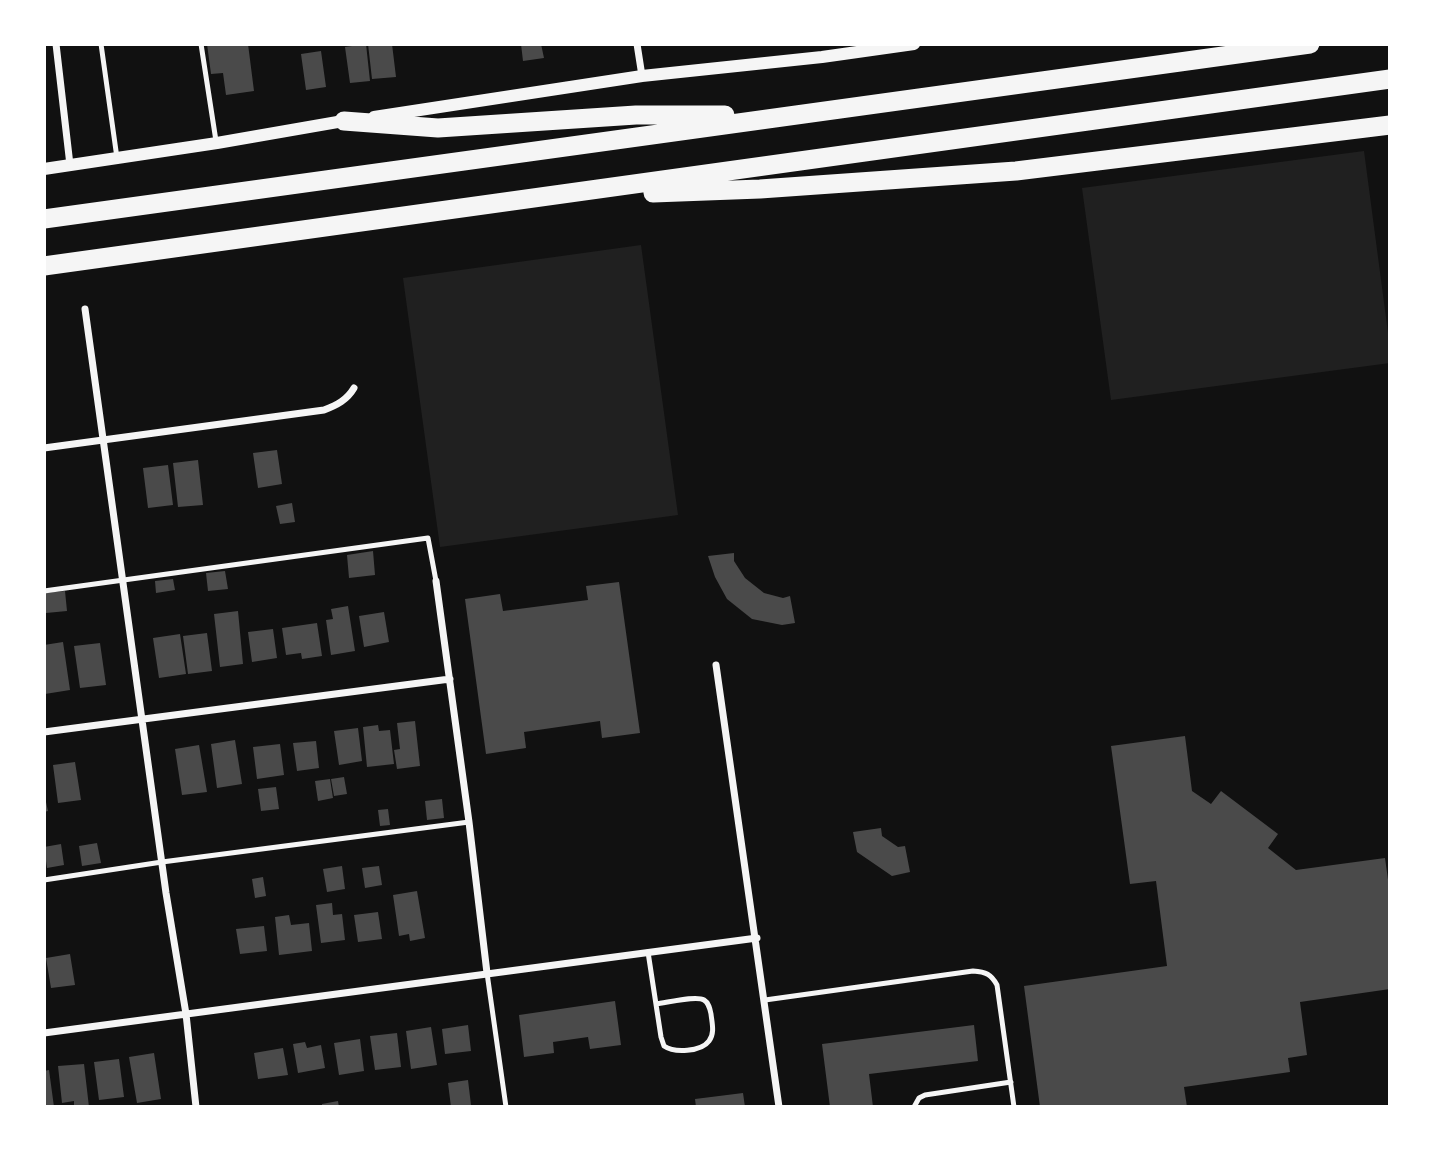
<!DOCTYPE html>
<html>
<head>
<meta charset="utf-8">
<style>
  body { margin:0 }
  #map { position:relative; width:1434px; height:1151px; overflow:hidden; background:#111; font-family:"Exo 2",sans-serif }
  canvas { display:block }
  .frame { position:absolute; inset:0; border:46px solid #fff; pointer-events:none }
</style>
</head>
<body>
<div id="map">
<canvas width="1434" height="1151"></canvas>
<div class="frame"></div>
</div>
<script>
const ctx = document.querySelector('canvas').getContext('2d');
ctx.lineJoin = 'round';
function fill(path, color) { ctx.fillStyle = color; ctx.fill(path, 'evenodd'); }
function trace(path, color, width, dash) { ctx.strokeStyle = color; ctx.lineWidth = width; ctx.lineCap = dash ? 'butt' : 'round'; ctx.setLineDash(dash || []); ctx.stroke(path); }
fill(new Path2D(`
  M1364 151 1390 348V363L1111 400 1082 188Z
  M641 245 678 515 440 547 403 278Z`), '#202020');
fill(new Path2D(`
  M207 44H248L254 91 226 95 223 73 211 74Z
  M366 44 370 81 350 83 345 47Z
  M368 44H392L396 77 372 79Z
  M521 44H541L544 58 523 61Z
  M321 51 326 87 306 90 301 54Z
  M277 450 282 484 258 488 253 453Z
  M198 460 203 505 178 507 173 463Z
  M168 465 173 505 148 508 143 468Z
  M292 503 295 522 280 524 276 506Z
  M373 551 375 575 349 578 347 555Z
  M734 553V561L745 578 764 593 783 598 790 596 795 623 782 625 752 619 727 599 715 577 708 556Z
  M225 571 228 589 208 591 206 573Z
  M173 579 175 590 156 593 155 581Z
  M619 582 640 733 602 738 600 721 524 732 526 748 486 754 465 599 500 594 503 611 588 600 586 586Z
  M65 591 67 611 46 613 44 593Z
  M348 606 355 651 331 655 326 620 333 619 331 609Z
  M238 611 243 664 220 667 214 614Z
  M384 612 389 642 364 647 359 616Z
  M317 623 322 656 302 659 301 653 286 655 282 628Z
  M273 629 277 658 252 662 248 632Z
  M207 633 212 671 188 674 183 636Z
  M180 634 186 674 159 678 153 638Z
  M63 642 70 690 45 694 44 645Z
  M100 643 106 685 80 688 74 646Z
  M415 721 420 766 397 769 394 750 400 749 397 723Z
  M378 725 379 731 390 730 394 764 367 767 363 727Z
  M358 728 362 761 339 765 334 731Z
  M1185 736 1192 791 1211 804 1221 791 1278 834 1268 848 1296 870 1385 858 1390 894V989L1300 1002 1307 1055 1288 1058 1290 1072 1184 1087 1187 1107H1040L1024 986 1167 966 1156 881 1130 884 1111 746Z
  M235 740 242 784 217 788 211 744Z
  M316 741 319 768 297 771 293 743Z
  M280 744 284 775 257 779 253 747Z
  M199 745 207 792 182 795 175 749Z
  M75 762 81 800 58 803 53 765Z
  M344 777 347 794 334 796 331 779Z
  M330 779 333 798 318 801 315 781Z
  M276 787 279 809 261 811 258 789Z
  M44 793 48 811 44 812Z
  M442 799 444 818 427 820 425 801Z
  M388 809 390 825 380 826 378 810Z
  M881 828 882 836 898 847 905 846 910 872 892 876 857 852 853 832Z
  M97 843 101 863 82 866 79 846Z
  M61 844 64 865 47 868 44 847Z
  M342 866 345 889 327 892 323 869Z
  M379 866 382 885 365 888 362 868Z
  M263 877 266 896 255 898 252 879Z
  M417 891 425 938 410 941 409 934 399 936 393 895Z
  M332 903 333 915 342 914 345 940 321 943 316 905Z
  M378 912 382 939 358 942 354 915Z
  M289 915 291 925 309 923 312 951 279 955 275 917Z
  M264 926 267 951 240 954 236 929Z
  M70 954 75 985 51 988 46 958Z
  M615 1001 621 1045 590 1049 588 1037 553 1042 554 1053 524 1057 519 1015Z
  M468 1025 471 1051 445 1054 442 1029Z
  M974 1025 978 1061 869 1074 873 1107H830L822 1044Z
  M431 1027 437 1065 411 1069 406 1031Z
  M397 1033 401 1067 375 1070 370 1036Z
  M360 1039 364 1071 339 1075 334 1043Z
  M305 1042 307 1048 321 1045 325 1068 298 1073 293 1044Z
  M283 1048 288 1075 258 1079 254 1053Z
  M154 1053 161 1099 137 1103 129 1057Z
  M119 1059 124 1097 99 1100 94 1062Z
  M84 1064 89 1107H74V1101L62 1103 58 1066Z
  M49 1070 54 1107H44V1071Z
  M468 1080 471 1105 451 1107 448 1083Z
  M743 1093 745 1107H696L695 1099Z
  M338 1101 339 1107H322V1104Z`), '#4a4a4a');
trace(new Path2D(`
  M101 44 117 158
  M201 44 216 141
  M44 591 428 538 436 581
  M44 880 162 862 469 822
  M648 952 661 1037 664 1046C674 1053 701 1052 709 1041 715 1033 712 1023 711 1014 710 1009 709 1003 704 1000 696 995 666 1003 656 1004
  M487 973 506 1107
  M765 1000 973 971C986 972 991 974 997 985L1014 1107
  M914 1107 919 1098 925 1095 1011 1082`), '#f5f5f5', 5);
trace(new Path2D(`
  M56 44 70 165
  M637 44 642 76
  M85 309 166 893 186 1014 196 1107
  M44 448 324 410C337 405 347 400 354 388
  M436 581 469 822 487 973
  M716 665 779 1107
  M44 732 450 679
  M44 1033 757 938`), '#f5f5f5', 7);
trace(new Path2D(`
  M374 117 642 76 822 57 914 44
  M44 169 217 143 349 120`), '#f5f5f5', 12);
trace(new Path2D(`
  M344 121 438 128 636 115H725
  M653 193 760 189 1016 171 1390 125
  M44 219 1310 44
  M44 266 1390 79`), '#f5f5f5', 19);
</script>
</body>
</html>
